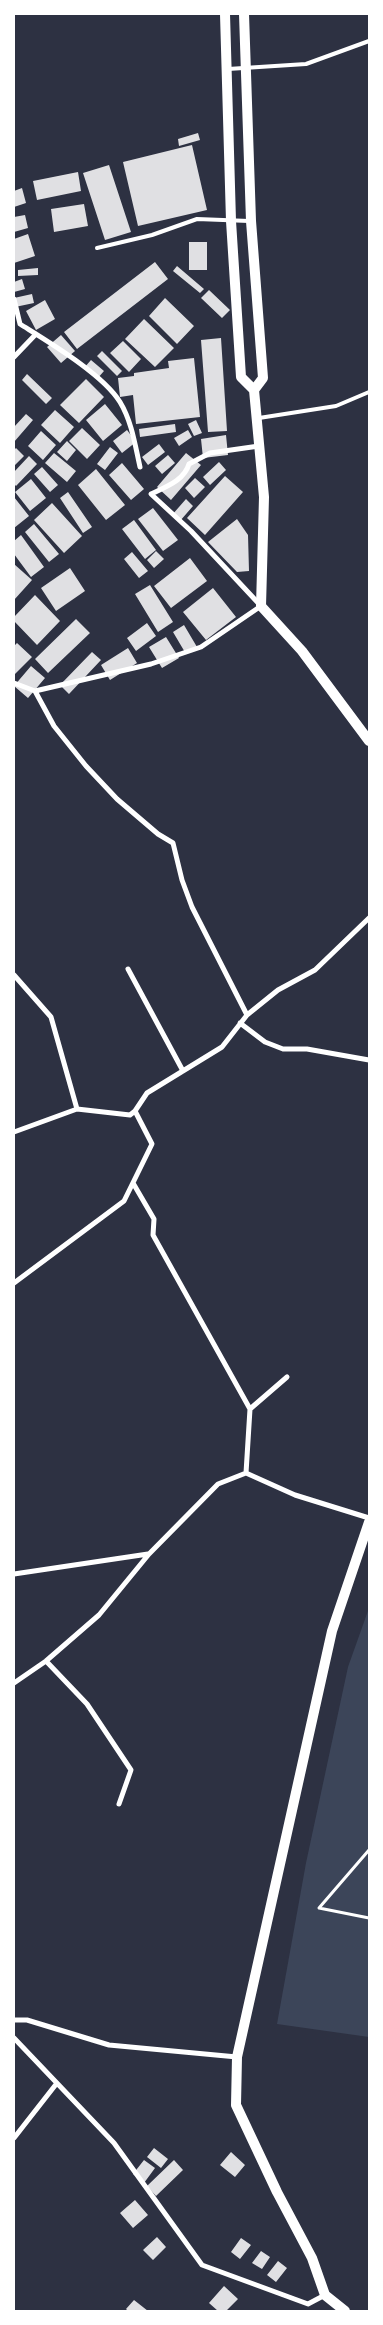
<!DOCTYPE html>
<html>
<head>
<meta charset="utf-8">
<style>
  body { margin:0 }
  #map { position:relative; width:383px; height:2325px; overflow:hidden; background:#2d3142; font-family:Roboto,sans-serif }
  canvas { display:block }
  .frame { position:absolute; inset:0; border:15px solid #fff; pointer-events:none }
</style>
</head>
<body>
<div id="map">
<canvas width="383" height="2325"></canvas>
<div class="frame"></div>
</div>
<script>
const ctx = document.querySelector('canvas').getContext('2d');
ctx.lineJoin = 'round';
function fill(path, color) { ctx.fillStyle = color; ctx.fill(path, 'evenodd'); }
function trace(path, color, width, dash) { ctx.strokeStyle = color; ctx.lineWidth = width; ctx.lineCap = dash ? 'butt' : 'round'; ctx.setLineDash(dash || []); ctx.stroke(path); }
fill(new Path2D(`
  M369 1608V2037L277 2024 306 1863 348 1667Z`), '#3c4559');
fill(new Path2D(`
  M198 133 200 140 179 146 178 139Z
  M192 145 207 210 138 226 123 162Z
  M109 165 131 232 105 240 83 173Z
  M78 172 81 191 37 200 33 181Z
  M22 188 26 203 14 207V191Z
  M84 204 88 226 54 232 51 209Z
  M25 215 28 228 14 232V217Z
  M28 234 35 256 14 263V239Z
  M189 242H207V270H189Z
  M155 262 168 279 77 349 64 332Z
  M177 266 204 289 200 293 173 271Z
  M38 268V275L18 276V270Z
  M22 279 25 289 14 292V282Z
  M209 290 230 310 222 318 201 298Z
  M32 294 34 303 15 307 14 298Z
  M165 298 194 326 177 344 149 316Z
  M45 300 55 319 36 330 26 311Z
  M144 319 174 348 155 367 125 339Z
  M61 335 75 351 61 363 47 347Z
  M221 338 227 431 208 432 201 340Z
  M123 341 141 359 129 372 110 353Z
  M102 351 122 371 117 376 97 356Z
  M194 358 200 417 136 424 133 395 120 397 118 378 134 376V373L169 368 168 361Z
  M91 360 104 371 97 379 84 368Z
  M27 374 52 398 46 404 22 380Z
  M86 379 104 397 79 423 60 405Z
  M105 404 122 425 103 441 86 420Z
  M55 410 74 427 60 443 41 425Z
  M26 414 33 420 14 442V427Z
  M196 420 202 433 194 436 188 424Z
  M175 424 176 432 140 437 139 429Z
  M82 428 100 445 87 459 69 441Z
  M127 430 136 442 122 453 113 441Z
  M188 430 192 437 179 446 174 438Z
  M41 431 56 445 43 460 28 446Z
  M226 435 228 455 203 458 201 439Z
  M67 441 76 450 67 461 57 452Z
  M159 444 165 452 148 465 142 457Z
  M110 447 118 453 105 470 97 464Z
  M16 448 24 456 14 466V450Z
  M54 453 76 471 67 482 45 463Z
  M186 453 201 465 171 500 157 487Z
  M168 455 175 463 162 474 155 466Z
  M29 456 37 464 16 486 14 484V472Z
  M219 462 226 470 210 485 203 477Z
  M122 463 144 489 131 500 109 475Z
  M42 467 58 485 50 492 34 474Z
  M96 469 125 505 106 520 78 485Z
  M225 476 243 492 205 535 187 518Z
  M195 478 205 487 194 498 185 488Z
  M31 479 46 498 30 511 15 492Z
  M68 492 92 527 83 533 60 498Z
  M14 497 29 516 14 528Z
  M186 499 193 506 180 521 172 515Z
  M52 503 82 536 64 553 34 520Z
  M153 508 178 540 163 551 138 519Z
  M237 519 248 535 249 571 237 572 208 542Z
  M134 520 156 550 145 559 122 529Z
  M34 524 59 554 49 562 25 532Z
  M21 535 44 567 31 577 14 554V541Z
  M156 551 164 559 154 568 147 560Z
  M132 552 148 571 139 578 124 559Z
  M190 558 207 581 171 608 154 586Z
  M14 564 32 580 14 600Z
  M70 568 85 591 56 611 41 588Z
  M150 585 173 622 158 632 135 594Z
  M213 588 236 617 206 640 183 612Z
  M35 595 60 621 37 645 14 621V617Z
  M76 619 90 633 48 673 35 659Z
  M147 623 156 636 136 651 127 638Z
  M184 625 197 647 186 654 173 632Z
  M166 637 179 658 162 668 149 647Z
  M17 643 32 657 14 675V646Z
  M128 648 137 663 110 680 101 665Z
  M92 652 101 660 69 694 60 685Z
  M31 666 45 678 28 698 14 686Z
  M154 2148 168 2159 161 2168 147 2157Z
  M231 2152 245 2165 235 2177 220 2165Z
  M144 2160 155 2168 144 2183 133 2174Z
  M174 2160 183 2170 156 2196 147 2186Z
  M135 2200 148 2215 133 2228 120 2213Z
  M157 2237 166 2247 153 2260 143 2250Z
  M241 2238 251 2245 240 2259 231 2252Z
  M261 2251 270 2257 262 2269 252 2263Z
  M278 2261 287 2268 276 2282 267 2275Z
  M224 2286 238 2299 226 2311H218L209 2303Z
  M134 2300 148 2311H128L126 2309Z`), '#e0e0e3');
trace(new Path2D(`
  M369 1850 319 1908 369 1918`), '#fff', 3);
trace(new Path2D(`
  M228 69 306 64 369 41
  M97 248 152 235 197 219 249 221
  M259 418 336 406 369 392`), '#fff', 4);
trace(new Path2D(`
  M14 299 20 324C47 341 103 374 120 402 132 422 135 445 140 467
  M14 357 36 334
  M14 683 35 691
  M35 691 151 664 201 647 261 606 191 531 151 494C165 487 184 481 189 464L210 453 259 446
  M35 691 54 726 86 766 117 799 158 834 173 843 182 880 192 907 247 1015
  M128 969 183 1071
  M14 975 51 1017 77 1109
  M240 1023 265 1042 283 1049H307L369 1060
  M14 1132 77 1109 130 1115 135 1111 147 1093 222 1047 247 1015 278 990 315 970 369 918
  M133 1183 154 1219 153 1235 250 1409
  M14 1283 124 1201 152 1144 135 1111
  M246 1473 250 1409 287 1377
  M14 1574 148 1554
  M46 1661 87 1704 131 1770 119 1804
  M14 1683 46 1661 99 1615 149 1554 218 1484 246 1473 295 1495 369 1518
  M14 2020H27L109 2045 237 2057
  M14 2038 114 2143 202 2265 308 2304 325 2295
  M14 2138 57 2083`), '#fff', 5);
trace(new Path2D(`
  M225 14 231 221 241 377 254 390
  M244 14 251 221 263 378 254 390 264 497 261 606 302 651 369 741
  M345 2311 325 2295 312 2258 277 2192 236 2105 237 2057 332 1631 369 1522`), '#fff', 10);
</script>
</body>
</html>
